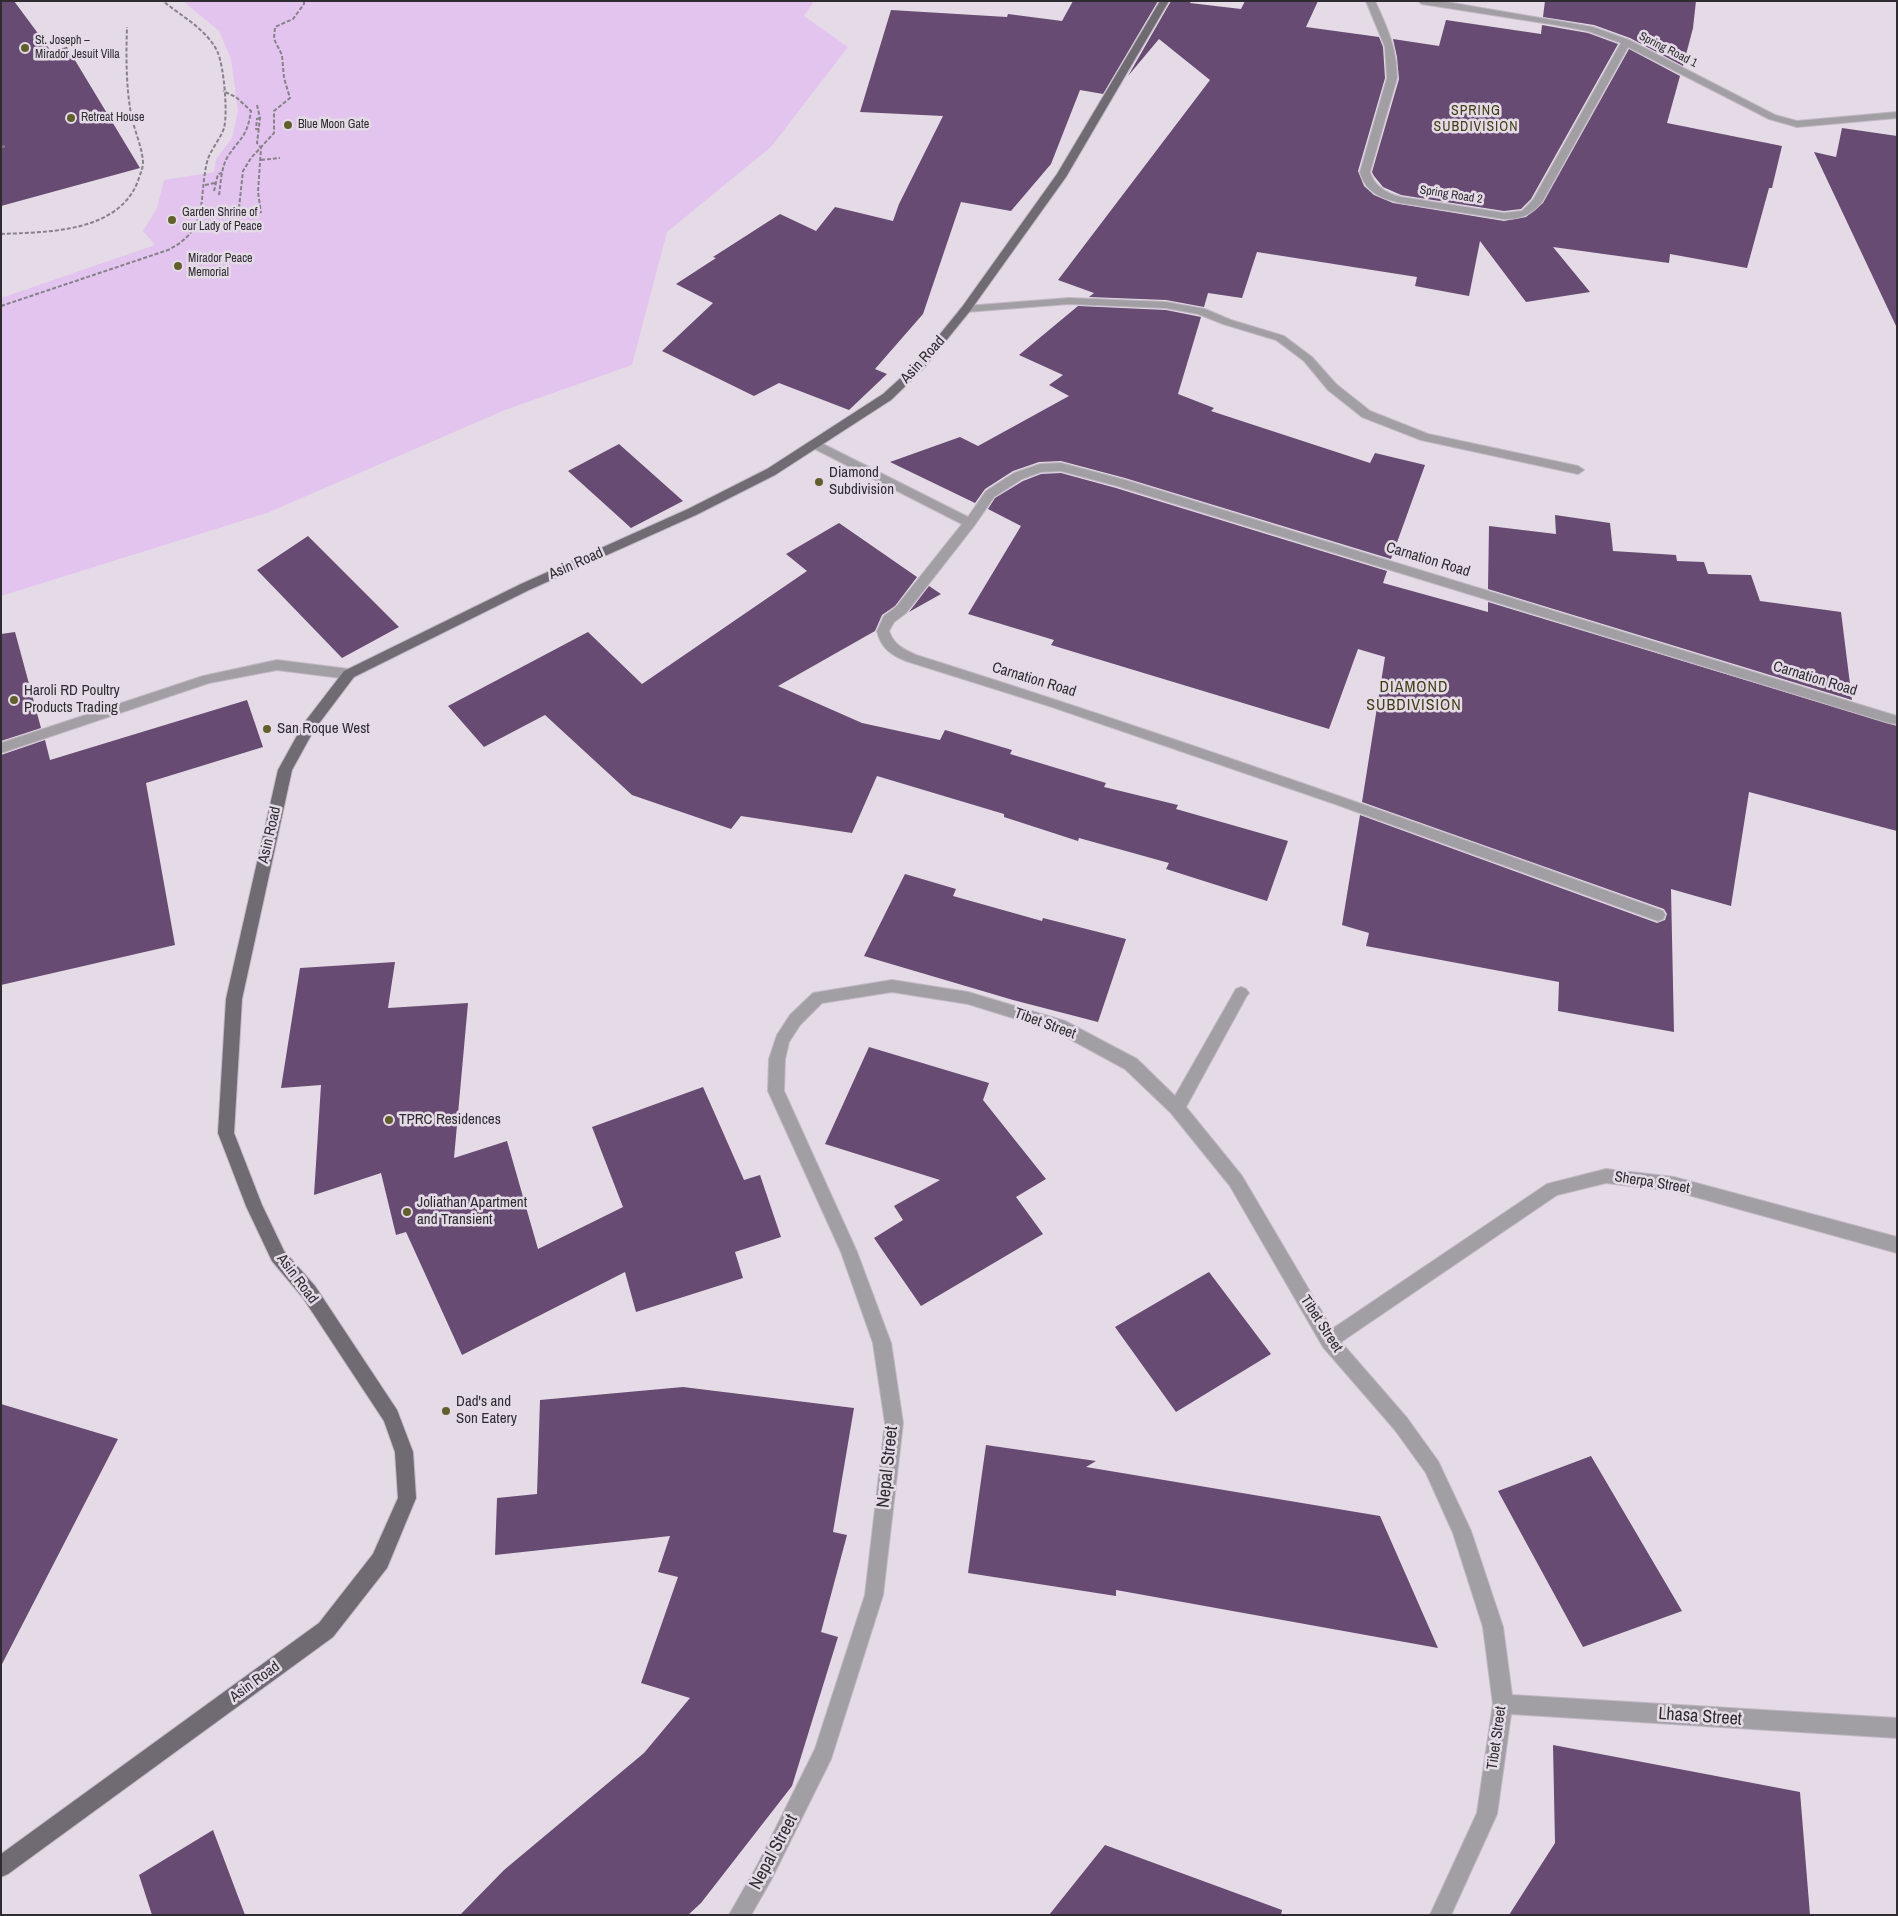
<!DOCTYPE html>
<html>
<head>
<meta charset="utf-8">
<style>
  body { margin:0 }
  #map { position:relative; width:1898px; height:1916px; overflow:hidden; background:#e4dbe7; font-family:"Archivo Narrow",sans-serif }
  canvas { display:block }
  .frame { position:absolute; inset:0; border:2px solid #2f2c31; pointer-events:none }
</style>
</head>
<body>
<div id="map">
<canvas width="1898" height="1916"></canvas>
<div class="frame"></div>
</div>
<script>
const ctx = document.querySelector('canvas').getContext('2d');
ctx.lineJoin = 'round';
function fill(path, color) { ctx.fillStyle = color; ctx.fill(path, 'evenodd'); }
function trace(path, color, width, dash) { ctx.strokeStyle = color; ctx.lineWidth = width; ctx.lineCap = dash ? 'butt' : 'round'; ctx.setLineDash(dash || []); ctx.stroke(path); }
function write(font, color, halo, rows, align = 'center') {
  ctx.font = font + ' "Archivo Narrow",sans-serif'; ctx.lineWidth = 5; ctx.setLineDash([]); ctx.textBaseline = 'middle'; ctx.strokeStyle = halo; ctx.fillStyle = color; for (const [text, x, y, turn = 0] of rows) {
    ctx.save(); ctx.translate(x, y); ctx.rotate((+turn || 0) * Math.PI / 180); ctx.textAlign = isNaN(turn) ? turn : align; if (halo) ctx.strokeText(text, 0, 0); ctx.fillText(text, 0, 0); ctx.restore();
  }
}
fill(new Path2D(`
  M183 1H814L804 16 848 47 771 147 667 232 632 365 505 410 267 513 1 596V298L155 245 143 231 157 208 164 180 214 172 216 159 232 138 238 111 231 59 219 31Z`), '#e3c4ef');
fill(new Path2D(`
  M1 1H14L51 51 67 47 140 168 1 206Z
  M1073 1H1158L1103 94 1080 90 1051 164 1011 211 961 202 923 314 875 369 887 374 849 410 779 383 754 396 662 351 713 303 676 284 716 258 713 257 780 214 816 231 835 207 893 221 899 204 943 116 860 112 891 10 1007 17 1008 14 1062 21Z
  M1171 1H1191L1190 3 1241 9 1245 1H1318L1306 27 1379 37 1383 47 1385 78 1358 171 1364 186 1374 195 1393 203 1504 221 1526 217 1543 203 1629 49 1680 76 1667 123 1782 146 1772 188H1769L1747 268 1670 254 1669 263 1553 247 1590 292 1526 302 1480 241 1469 296 1415 286 1417 277 1257 252 1242 298 1208 293 1204 307 1166 300 1089 297 1094 293 1058 280 1210 80 1159 39 1128 76Z
  M1545 1H1696L1693 28 1683 66 1630 38 1594 25 1543 17Z
  M1446 20 1541 34 1542 25 1588 33 1618 44 1531 199 1521 209 1504 211 1401 195 1383 187 1374 176 1372 172 1399 79 1397 57 1393 39 1439 46Z
  M1842 128 1897 136V328L1814 152 1836 157Z
  M1078 306 1166 310 1201 317 1178 394 1214 408 1211 411 1370 463 1375 453 1425 465 1391 559 1125 478 1061 461 1039 462 1013 471 985 489 975 503 890 462 960 437 978 446 1069 396 1049 385 1063 375 1019 355Z
  M619 444 683 501 631 528 568 471Z
  M1061 473 1116 488 1387 571 1383 583 1488 612V602L1897 726V831L1749 792 1731 906 1671 889 1674 1032 1558 1011 1559 982 1366 946 1369 933 1342 925 1360 815 1657 923 1665 920 1667 914 1664 909 1362 802 1385 657 1358 649 1329 729 1051 645 1054 640 968 614 1021 526 988 509 995 498 1023 481 1041 474Z
  M1555 515 1610 523 1613 551 1676 555 1677 561 1704 562 1708 574 1751 575 1760 601 1841 612 1852 700 1488 589 1489 526 1556 534Z
  M839 523 917 577 895 606 882 615 875 631 778 686 862 723 940 740 945 730 1012 750 1010 754 1106 783 1104 787 1178 805 1176 809 1288 841 1267 901 1166 869 1169 863 1079 838 1078 841 1004 817V814L877 776 852 833 741 816 731 829 632 795 545 715 484 747 448 706 588 632 642 684 807 571 786 554Z
  M308 536 399 627 342 658 257 570Z
  M929 586 941 594 909 612Z
  M15 632 41 728 1 741V634Z
  M247 700 263 747 146 783 175 945 1 985V755L45 740 50 760Z
  M905 874 956 889 953 896 1042 921 1043 918 1126 939 1098 1022 1013 1000 864 956Z
  M395 962 388 1008 468 1003 454 1158 507 1141 538 1249 623 1207 592 1127 703 1087 744 1180 760 1175 781 1237 735 1252 743 1278 636 1312 625 1272 462 1355 406 1232 396 1235 381 1173 314 1195 321 1085 281 1088 300 968Z
  M869 1047 989 1083 983 1100 1046 1179 1016 1197 1043 1234 921 1306 874 1238 903 1220 894 1206 940 1180 825 1144Z
  M1209 1272 1271 1354 1176 1412 1115 1327Z
  M683 1387 854 1408 833 1532 847 1535 821 1632 838 1637 792 1786 701 1903 688 1915H460L504 1870 644 1753 690 1698 641 1683 678 1577 658 1572 670 1536 495 1555 497 1498 537 1494 540 1400Z
  M1 1404 118 1439 1 1666Z
  M986 1445 1096 1461 1086 1467 1380 1516 1438 1648 1116 1590V1596L968 1573Z
  M1591 1456 1682 1611 1583 1647 1498 1491Z
  M1553 1745 1800 1792 1810 1915H1509L1555 1843Z
  M213 1830 245 1915H152L139 1875Z
  M1105 1845 1282 1910 1281 1915H1049Z`), '#684b72');
const minor = new Path2D(`
  M1366 1H1375C1387 27 1397 49 1397 78L1370 172C1374 186 1387 194 1401 197L1504 213 1522 211 1533 200 1621 43 1588 31 1556 25 1422 4 1418 1H1441L1593 27 1629 40 1775 115 1797 121 1897 112V118L1797 127 1769 119 1628 47 1542 202C1531 215 1521 219 1504 219L1401 203C1382 199 1365 192 1360 172L1387 78 1385 47Z
  M1069 298 1166 302 1205 309 1231 320 1284 336 1312 357 1336 384 1370 411 1428 434 1578 466 1584 470 1578 474 1421 440 1362 417 1328 390 1304 361 1276 340 1223 324 1198 314 1166 308 1069 304 966 312 960 309 966 306Z
  M815 440 968 517 986 491 1014 473 1040 464 1061 463 1125 480 1897 716V724L1889 723 1117 486 1061 471 1041 472 1022 479 994 497 974 526 906 613 894 622 889 631C894 645 903 649 916 655 1167 734 1415 822 1663 911L1665 915 1663 919 1658 921 1335 804 1049 706 906 661C891 655 881 648 877 631L884 616 896 607 962 524 811 447 809 444 811 441Z
  M277 660 349 669 354 671 356 674 354 677 349 679 277 670 209 683 1 753V743L203 676Z
  M892 980 968 992 1065 1021 1137 1059 1175 1096 1236 989 1241 987 1246 989 1249 993 1246 997 1186 1107 1242 1176 1332 1329 1547 1184 1606 1169 1674 1177 1897 1237V1253L1674 1191 1606 1183 1557 1195 1341 1342 1407 1418 1438 1461 1471 1531 1503 1627 1512 1695 1897 1718V1738L1511 1714 1497 1814 1451 1915H1430L1477 1813 1493 1704 1483 1627 1453 1533 1426 1473 1395 1430 1323 1347 1230 1186 1171 1113 1125 1069 1055 1031 968 1004 892 992 822 1003 800 1025 789 1042 785 1059 784 1091 857 1252 891 1343 903 1423 883 1595 831 1759 771 1880 751 1915H729L757 1866 815 1749 865 1595 885 1423 873 1343 841 1252 768 1091 769 1059 777 1035 790 1015 813 993Z`);
const major = new Path2D(`
  M1160 1H1169L1066 177 970 311 923 369 891 400 775 475 696 515 529 590 354 677 314 730 292 770 242 999 234 1133 262 1205 284 1251 315 1286 397 1410 413 1452 416 1498 387 1568 333 1637 8 1874 1 1877V1854L319 1623 373 1554 398 1498 395 1452 384 1421 303 1298 272 1261 246 1206 218 1133 226 999 278 770 304 723 344 671 521 584 688 509 767 469 883 394 915 365 962 307 1057 174Z`);
trace(minor, '#c0b8c3', 2);
trace(major, '#c0b8c3', 2);
trace(new Path2D(`
  M257 105 260 118 257 143 261 148 258 192 261 213
  M259 129H256L257 119 260 118
  M1 147 6 146
  M261 160 280 158
  M205 185 215 183
  M214 191 218 174 222 173
  M219 195C221 182 221 168 228 156 241 137 247 137 251 111L236 97 223 91
  M239 208 243 171 251 158 274 133V111L290 98 284 78 282 55 274 39 275 27 293 19 304 4V1
  M1 234C47 232 118 233 138 181 140 174 143 169 143 162 142 146 134 130 131 114 126 86 126 56 127 27
  M1 306 168 250C210 229 198 200 207 162 210 150 220 140 224 128 228 113 224 68 218 53 208 30 181 16 163 1`), '#87818a', 2, [4, 2]);
fill(minor, '#a29fa4');
fill(major, '#706a73');
for (const [x, y, r, color] of [
  [25,48,5,"#615f2c"],
  [71,118,5,"#615f2c"],
  [288,125,5,"#615f2c"],
  [172,220,5,"#615f2c"],
  [178,266,5,"#615f2c"],
  [819,482,5,"#615f2c"],
  [14,700,5,"#615f2c"],
  [267,729,5,"#615f2c"],
  [389,1120,5,"#615f2c"],
  [407,1212,5,"#615f2c"],
  [446,1411,5,"#615f2c"]
]) { const dot = new Path2D(); dot.arc(x, y, r, 0, 2 * Math.PI); ctx.fillStyle = color; ctx.fill(dot); trace(dot, '#e4dbe7', 2); }
write('12px', '#2f2c31', '#e4dbe7', [
  ["St. Joseph –",35,41],
  ["Mirador Jesuit Villa",35,55],
  ["Retreat House",81,118],
  ["Blue Moon Gate",298,125],
  ["Garden Shrine of",182,213],
  ["our Lady of Peace",182,227],
  ["Mirador Peace",188,259],
  ["Memorial",188,273]
], 'left');
write('12px', '#2f2c31', '#e4dbe7', [
  ["Spring Road 1",1668,50,27],
  ["Spring Road 2",1451,195,9]
]);
ctx.letterSpacing = '1px';
write('14px', '#403e15', '#e4dbe7', [
  ["SPRING",1476,111],
  ["SUBDIVISION",1476,127]
]);
ctx.letterSpacing = '0px';
write('15px', '#2f2c31', '#e4dbe7', [
  ["Asin Road",923,360,-48],
  ["Carnation Road",1428,560,17],
  ["Asin Road",576,564,-24],
  ["Carnation Road",1815,679,17],
  ["Carnation Road",1034,680,17],
  ["Asin Road",270,835,-77],
  ["Tibet Street",1045,1024,20],
  ["Sherpa Street",1652,1183,9],
  ["Asin Road",297,1279,53],
  ["Tibet Street",1321,1324,57],
  ["Asin Road",255,1682,-36],
  ["Tibet Street",1497,1738,-82]
]);
write('15px', '#2f2c31', '#e4dbe7', [
  ["Diamond",829,473],
  ["Subdivision",829,490],
  ["Haroli RD Poultry",24,691],
  ["Products Trading",24,708],
  ["San Roque West",277,729],
  ["TPRC Residences",399,1120],
  ["Joliathan Apartment",417,1203],
  ["and Transient",417,1220],
  ["Dad's and",456,1402],
  ["Son Eatery",456,1419]
], 'left');
ctx.letterSpacing = '1px';
write('16px', '#403e15', '#e4dbe7', [
  ["DIAMOND",1414,688],
  ["SUBDIVISION",1414,706]
]);
ctx.letterSpacing = '0px';
write('18px', '#2f2c31', '#e4dbe7', [
  ["Nepal Street",888,1467,-84],
  ["Lhasa Street",1700,1717,4],
  ["Nepal Street",774,1852,-62]
]);
</script>
</body>
</html>
